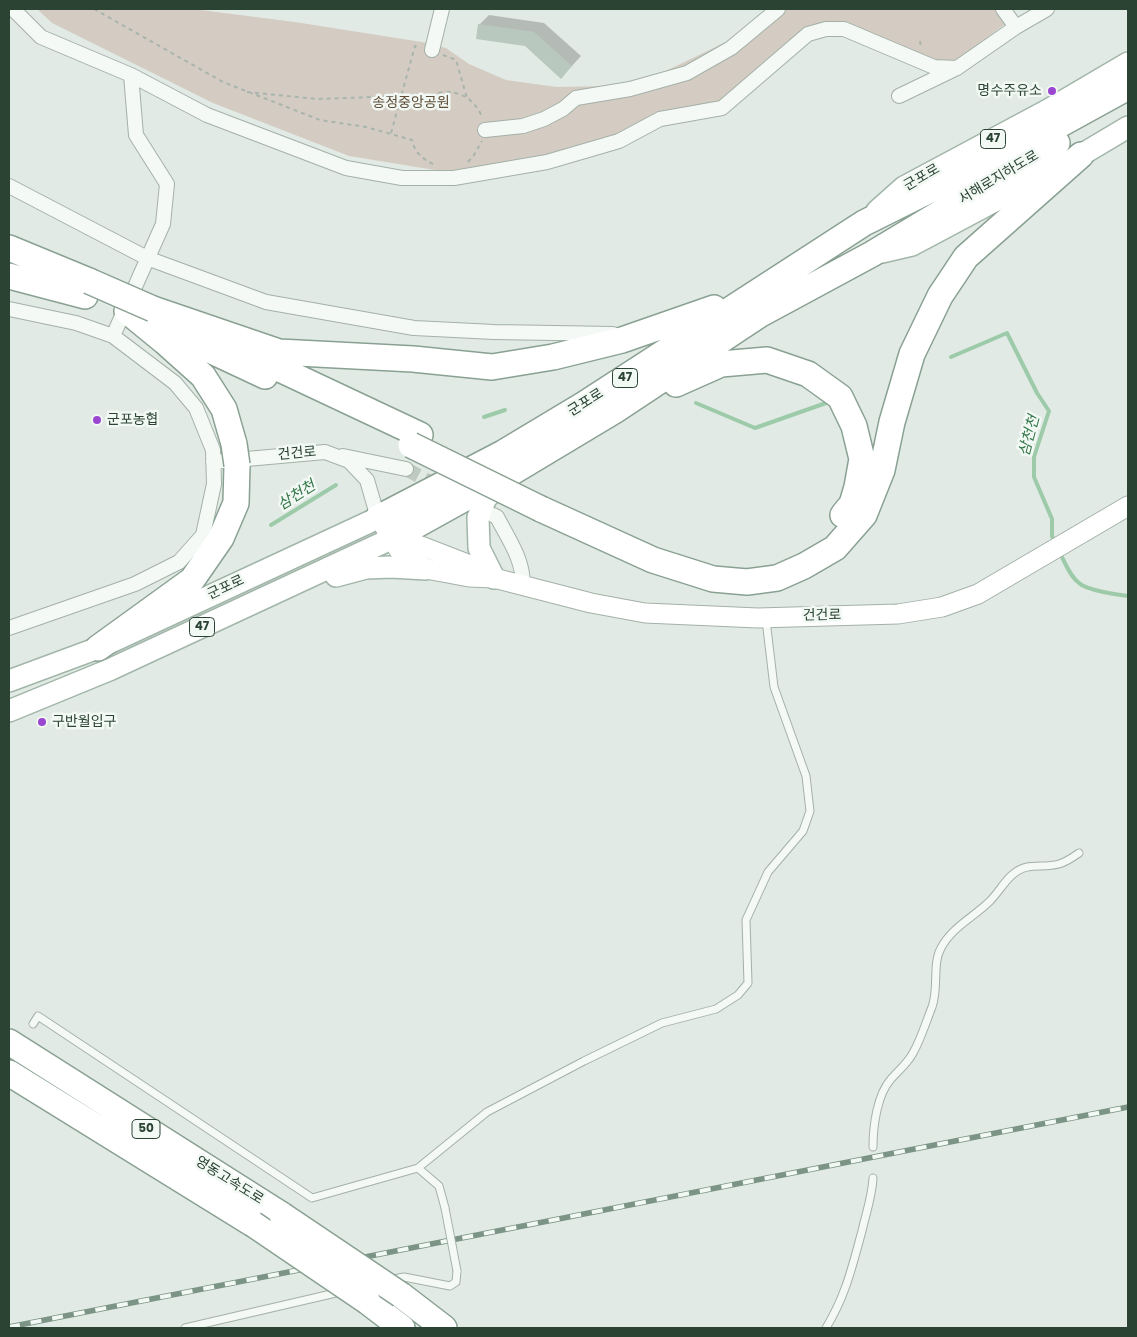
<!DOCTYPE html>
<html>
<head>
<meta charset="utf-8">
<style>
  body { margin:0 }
  #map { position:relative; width:1137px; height:1337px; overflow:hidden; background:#e2eae5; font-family:Poppins,sans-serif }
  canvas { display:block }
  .frame { position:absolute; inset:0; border:10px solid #2a4333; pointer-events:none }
</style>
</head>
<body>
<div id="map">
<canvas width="1137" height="1337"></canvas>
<div class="frame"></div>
</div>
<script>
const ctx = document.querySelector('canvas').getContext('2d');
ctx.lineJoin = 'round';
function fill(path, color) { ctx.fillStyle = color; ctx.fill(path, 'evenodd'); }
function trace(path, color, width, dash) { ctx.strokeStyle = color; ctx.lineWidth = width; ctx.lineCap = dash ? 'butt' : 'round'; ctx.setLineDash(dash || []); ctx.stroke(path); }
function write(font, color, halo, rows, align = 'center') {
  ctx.font = font + ' Poppins,"Noto Sans KR",sans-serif'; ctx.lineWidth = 5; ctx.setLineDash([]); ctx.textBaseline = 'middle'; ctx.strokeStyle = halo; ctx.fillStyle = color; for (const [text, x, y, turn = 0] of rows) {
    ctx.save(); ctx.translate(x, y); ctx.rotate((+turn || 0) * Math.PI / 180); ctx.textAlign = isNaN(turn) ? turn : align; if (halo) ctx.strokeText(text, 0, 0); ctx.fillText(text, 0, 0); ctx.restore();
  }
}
fill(new Path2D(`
  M37 9H193L295 22 422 42 446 48 469 64 506 80 557 87 610 86 649 79 730 40 766 9H995L1005 24 956 61H938L843 23H823L803 29 719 103 548 157 453 173 349 156 213 103 52 23Z`), '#d4ccc3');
fill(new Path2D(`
  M489 15 544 23 581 56 570 68 526 45 477 38 480 24Z`), '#0003');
trace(new Path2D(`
  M951 357 1007 333 1037 393 1049 411 1034 457V477L1052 519V536L1055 542
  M696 403 755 428 826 403
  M484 417 505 410
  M271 525 336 485
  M1060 553C1065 563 1070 576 1079 583 1086 590 1118 595 1128 596`), '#9dcba9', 4);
fill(new Path2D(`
  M478 24 534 32 572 66 561 79 525 46 476 39Z`), '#b9c8be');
trace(new Path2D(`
  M406 469 441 488`), '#bdc9c1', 14, [14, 7]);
const lane = new Path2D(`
  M33 1024 38 1016 312 1198 418 1168 487 1112 584 1061 662 1023 716 1009 738 995 748 983 746 920 768 872 803 831 810 811 806 776 774 687 766 620
  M873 1147C873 1126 877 1095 891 1079 899 1070 907 1064 913 1053 921 1039 926 1022 932 1007 939 988 932 964 941 948 952 927 974 917 990 901 998 893 1004 882 1012 875 1028 861 1041 869 1059 864 1066 862 1072 858 1079 853
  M418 1168 439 1186 445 1208
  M389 1280 404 1277 450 1286 456 1282 457 1271
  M185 1328 340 1292
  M826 1328C846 1295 852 1267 862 1231 866 1213 872 1197 873 1178`);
const street = new Path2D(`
  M13 9 41 37 131 75 207 115 346 168 402 178H454L547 162 619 141 660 119 722 108 808 34 826 29H844L934 67 957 68
  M1003 9 1016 27
  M432 50 442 9
  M899 96 957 68 1016 27 1047 9
  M485 130 523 126 544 119 563 109 576 98 630 89 687 73 731 48 778 9
  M9 186 147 258 266 302 414 328 494 332 613 334
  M9 309 76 323 113 336 175 383 196 408 213 450 214 484 203 535 179 562 135 584 9 628
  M113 336 163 224 167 184 136 135 131 75
  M343 456 406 469
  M213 462 325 452 349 461 367 480 378 518
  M493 515 497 517C509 540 523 559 523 585`);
const secondary = new Path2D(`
  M385 528 393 538 398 549 409 559 426 569 469 577 494 578 591 603 645 613 758 618 898 614 942 607 978 594 1128 506
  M393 538 416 544 478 568 488 574`);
const primary = new Path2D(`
  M877 211 904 187 1048 110 1128 63
  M882 252 912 245 1081 155 1128 127
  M336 576 366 568 391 567 426 569
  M494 578 479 548 478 517 486 498 504 481
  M9 681 98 648 378 518
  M9 711 109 670 393 538`);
const highway = new Path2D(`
  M9 248 89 281
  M9 276 85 296
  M153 309 279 352 413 359 492 367 553 357 622 340 714 308
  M127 311 165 342 203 376 224 409 234 444
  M152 323 265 376
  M250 355 420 435
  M676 384 721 364 767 360 808 374 840 397 854 426 862 459 857 487 852 504 843 515
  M541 509 653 560 713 579 747 582 777 578 804 566 835 548 864 515 882 470 892 422 912 354 940 296 966 257 1081 155
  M378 518 503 453 583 405 864 223 1048 131 1128 87
  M393 538 514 471 614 411 759 315 872 254 1057 143
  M98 648 192 580 221 538 236 503 237 465
  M9 1042 282 1215
  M9 1073 253 1224
  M401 1295 444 1328
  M368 1302 402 1328`);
trace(lane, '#a3b1a8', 9);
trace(street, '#a3b1a8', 16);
trace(secondary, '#a3b1a8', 21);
trace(primary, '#a1b6a9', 24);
trace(highway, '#89a192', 28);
trace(new Path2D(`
  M94 9 223 82 320 120 366 127 412 140C414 151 422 159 433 164
  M920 41 921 48
  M443 55 456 60 467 98
  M247 92 317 99 431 95C452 87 473 95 482 117
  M391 133 415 46 420 48
  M468 162 474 155 482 141`), '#a8b4ac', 2, [4, 4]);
trace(lane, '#f5f9f6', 7);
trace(street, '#f5f9f6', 14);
trace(secondary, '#fff', 19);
trace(primary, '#fff', 21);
trace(highway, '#fff', 25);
const rail = new Path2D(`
  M9 1327 1128 1107`);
trace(rail, '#7b9485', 5.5);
trace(rail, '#f2f8f4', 4, [11]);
const laneBridge = new Path2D(`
  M445 1208 457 1271`);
const highwayBridge = new Path2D(`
  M89 281 153 309
  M234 444 237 465
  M411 445 541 509
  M282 1215 401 1295
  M253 1224 368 1302`);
trace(laneBridge, '#a3b1a8', 9, []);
trace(highwayBridge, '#89a192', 28, []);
trace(laneBridge, '#f5f9f6', 7);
trace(highwayBridge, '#fff', 25);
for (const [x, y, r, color] of [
  [1052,91,5,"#9a46d0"],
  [97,420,5,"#9a46d0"],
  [42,722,5,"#9a46d0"]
]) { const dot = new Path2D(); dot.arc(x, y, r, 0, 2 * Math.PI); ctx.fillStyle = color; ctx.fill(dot); trace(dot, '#f2f8f4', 2); }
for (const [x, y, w] of [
  [993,139,25],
  [625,378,25],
  [202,627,25],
  [146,1129,28]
]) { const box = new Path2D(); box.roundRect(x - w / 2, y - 9.5, w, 19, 4); ctx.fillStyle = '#f2f8f4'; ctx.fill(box); trace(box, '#2a4333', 1); }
write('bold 12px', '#2a4333', null, [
  ["47",993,139],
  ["47",625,378],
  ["47",202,627],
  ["50",146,1129]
]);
write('14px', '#2a4333', '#f2f8f4', [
  ["명수주유소",1042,91,"right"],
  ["군포농협",107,420],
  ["구반월입구",52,722]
], 'left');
write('14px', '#5f4d37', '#f2f8f4', [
  ["송정중앙공원",411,103]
]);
write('14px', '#2a4333', '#f2f8f4', [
  ["군포로",922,178,-30],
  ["서해로지하도로",999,178,-31],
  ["군포로",586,403,-32],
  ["건건로",297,454,-5],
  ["군포로",226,588,-25],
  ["건건로",822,616,-1],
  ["영동고속도로",229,1181,32]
]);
write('italic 15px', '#337748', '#f2f8f4', [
  ["삼천천",1030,436,-75],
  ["삼천천",297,496,-32]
]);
</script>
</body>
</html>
